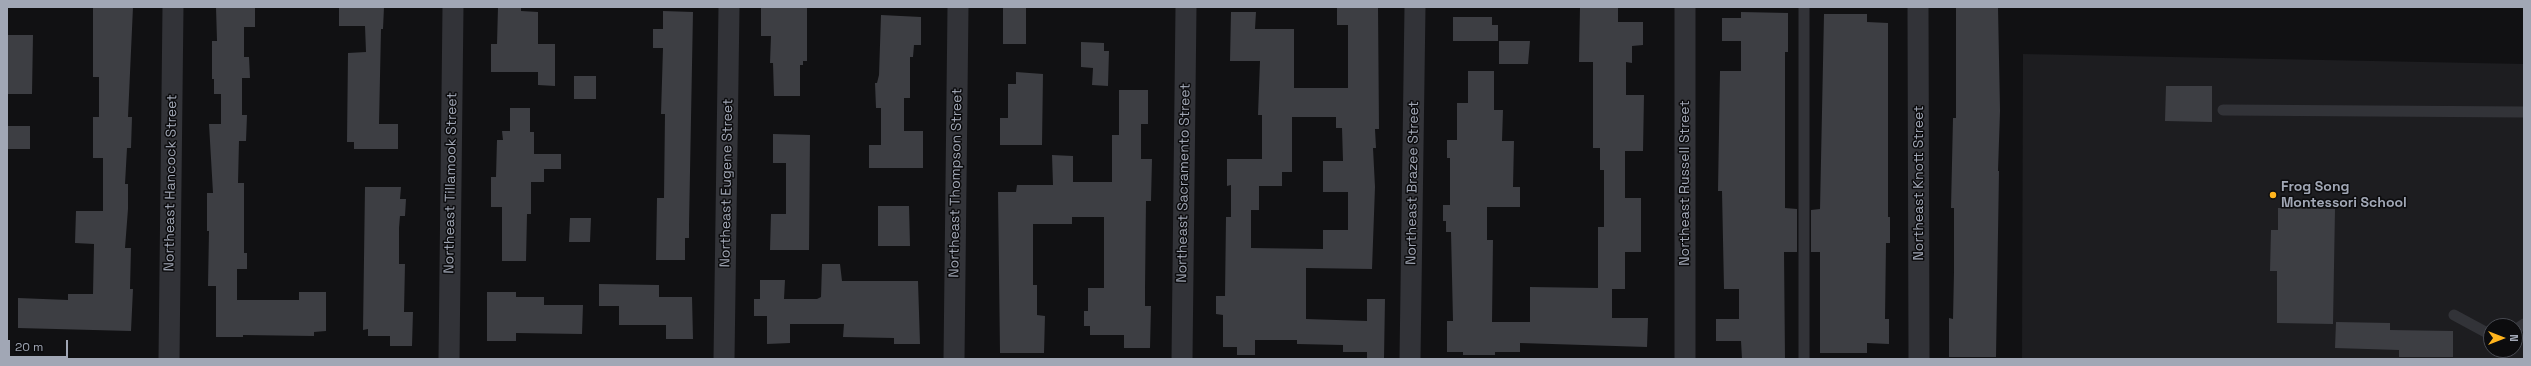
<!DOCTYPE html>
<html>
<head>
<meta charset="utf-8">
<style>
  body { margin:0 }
  #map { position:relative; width:2531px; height:366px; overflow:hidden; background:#111113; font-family:"Space Grotesk",sans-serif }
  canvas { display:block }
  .frame { position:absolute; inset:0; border:8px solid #a1a7b5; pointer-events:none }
  .north { position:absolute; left:2483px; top:318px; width:40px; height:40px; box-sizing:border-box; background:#0c0c0e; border:1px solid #484a51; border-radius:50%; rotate:90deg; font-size:11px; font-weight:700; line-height:16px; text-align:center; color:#a1a7b5 }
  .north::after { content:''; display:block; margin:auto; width:14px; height:18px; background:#ffb41d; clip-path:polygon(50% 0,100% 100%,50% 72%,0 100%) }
  .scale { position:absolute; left:8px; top:340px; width:60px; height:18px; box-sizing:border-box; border:2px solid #a1a7b5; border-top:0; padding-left:5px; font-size:12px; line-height:14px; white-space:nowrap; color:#a1a7b5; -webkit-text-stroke:3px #0c0c0e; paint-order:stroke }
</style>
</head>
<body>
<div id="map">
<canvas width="2531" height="366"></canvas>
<div class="frame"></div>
<div class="north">N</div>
<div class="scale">20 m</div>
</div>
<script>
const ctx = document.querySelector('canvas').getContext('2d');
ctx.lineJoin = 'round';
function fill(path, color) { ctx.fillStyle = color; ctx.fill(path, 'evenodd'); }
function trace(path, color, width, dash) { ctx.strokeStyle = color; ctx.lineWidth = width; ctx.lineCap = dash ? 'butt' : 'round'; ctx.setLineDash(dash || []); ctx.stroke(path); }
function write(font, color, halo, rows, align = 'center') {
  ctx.font = font + ' "Space Grotesk",sans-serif'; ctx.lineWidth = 3; ctx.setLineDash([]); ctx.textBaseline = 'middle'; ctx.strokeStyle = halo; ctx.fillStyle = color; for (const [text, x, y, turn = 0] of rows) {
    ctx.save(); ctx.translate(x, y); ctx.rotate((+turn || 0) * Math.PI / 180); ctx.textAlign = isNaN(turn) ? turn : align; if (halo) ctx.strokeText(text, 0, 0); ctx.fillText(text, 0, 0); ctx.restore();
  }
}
fill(new Path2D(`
  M2023 54 2524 64V359H2022ZM2491 326H2515V350H2491Z`), '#1d1d20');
fill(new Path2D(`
  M93 7H133L128 117H132L131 148H127L125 184H128V209L125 248H131L130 289H133L131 331 18 328V298L68 300V294H93L94 244 75 243 76 211H103V158H93V117H99V77H93Z
  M216 7H255V27H244V57H249L250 78H242V115H247L246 141H239L238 183H244V253H247V269H237V300H299V292H326V331L314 332V336L243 335V337H216V286H208L209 231H207V193H213L209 124H221V94H214V79H212V41H217Z
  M339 7H384L383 29H381L379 124H398V149H354V142H347L348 53 366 52 365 26H339Z
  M498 7H521V11L538 12V44H555V86L538 85V72H491V44H497Z
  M761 7H807V61H803V65H800V96H774L773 63H770L771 36H761Z
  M1003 7H1026V44H1003Z
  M1337 7H1378L1379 129H1375L1376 148H1373L1375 187 1372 269 1306 268V319L1367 321V299H1385L1384 358H1367V352H1343V345L1297 344V340H1255V355H1237V347H1223V315L1216 314V296H1225L1226 217H1231V185L1227 186V159H1262V115H1258L1260 61H1230L1231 12H1256L1255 29H1294V88H1348V25H1337ZM1292 117H1336V128H1342L1343 161H1323V192H1348V230H1323V249L1251 248V210H1259V186H1282V172H1292Z
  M1580 7H1618V22H1643V45L1632 46V63L1626 62V95H1644L1643 151H1625V198H1641V252H1625V289H1612V318H1648L1647 347 1520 343V352H1495V355H1463V352H1447V321H1453L1451 232H1446V221H1443V205H1450V158H1447V140H1457V103H1468V71H1494V110H1503L1502 141H1514L1513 187H1520V207H1487V240H1493L1492 322H1530V287L1598 288V227H1604V170H1600V148H1593V62H1579Z
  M1956 7H1998L2000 111 1998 171H1999L1996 357H1949V318L1953 319 1954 272V208H1951L1953 118H1956Z
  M663 11 693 12 689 225V238H685V260H656L657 198H664L665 114H661L663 48H653V29H663Z
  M1741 12 1788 13V52H1785V208L1797 209V252H1784L1785 359H1742L1741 341H1716V319H1739V289H1724L1722 191H1718L1720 71H1741V41H1722V18H1741Z
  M1824 14H1867V22L1888 23V217H1890V243H1886L1885 319H1889V344L1867 343V353H1820V252H1811V210L1820 209Z
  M881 15 921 17V45H914L913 57H910V98H904V131H923V168H869V145H881V108H876L875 83H877L879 75Z
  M1453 17H1492V25H1498V41H1453Z
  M7 35H33L32 94H7Z
  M1499 41H1530L1528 64H1499Z
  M1081 42 1104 43V51H1109L1108 86 1092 85 1093 68 1081 67Z
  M1016 72 1043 74 1042 145H1000V118H1008V84H1016Z
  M574 76H596V99H574Z
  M2166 86H2212V122L2165 121Z
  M1119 90H1148V124H1141V159H1152L1151 201H1146L1145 288V306H1151L1150 348H1124V335H1090V326H1084V311H1088V288H1104V217H1072V224H1033V285H1037V315L1045 316 1044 353H1000L998 192H1016L1017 185H1053L1052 155 1073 156V182H1112V135H1119Z
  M510 108H530V132H534V154H561V169H544V182H531V214H527L526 261H502V207H491V177H496L497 140H503L502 131H510Z
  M7 126H30V149H7Z
  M773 134 810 135 809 250H770L771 214H786V163H773Z
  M365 187H401L400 199H406L405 216H400L399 228V264H405L404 312H413L412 346H390V336H368V329L363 330Z
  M878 206H909L910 246H878Z
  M2278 208 2335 209 2333 324 2277 323V271H2270L2271 230H2278Z
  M570 218H591L590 242H569Z
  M822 264H840L842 281H918L920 344H894V338L843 337 844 324H790V343L767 344V316H754V299H760V280H785L784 299H817L821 297Z
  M599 284 659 285V297H692L693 339H666V325H619V306H599Z
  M487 292H516V297H544V305H583L582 334 516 333V341H487Z
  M2336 322 2390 323V330L2453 331V357H2399V350L2335 348Z`), '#3d3e43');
trace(new Path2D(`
  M2223 110 2524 112
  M2454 315 2491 335
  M2515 330 2524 324
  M1804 359V7`), '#323338', 11);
trace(new Path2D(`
  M1918 7 1919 359
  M169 359 173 7
  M449 359 453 7
  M724 359 729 7
  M954 359 958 7
  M1182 359 1186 7
  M1410 359 1415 7
  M1685 359V7`), '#323338', 21);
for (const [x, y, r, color] of [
  [2273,195,4,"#ffb41d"]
]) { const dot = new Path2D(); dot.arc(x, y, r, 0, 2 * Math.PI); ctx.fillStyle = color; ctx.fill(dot); trace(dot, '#0c0c0e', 1.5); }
write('14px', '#a1a7b5', '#0c0c0e', [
  ["Northeast Hancock Street",171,183,-89],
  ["Northeast Tillamook Street",451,183,-89],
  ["Northeast Eugene Street",727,183,-89],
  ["Northeast Thompson Street",956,183,-89],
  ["Northeast Sacramento Street",1184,183,-89],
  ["Northeast Brazee Street",1413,183,-89],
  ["Northeast Russell Street",1685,183,-90],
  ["Northeast Knott Street",1919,183,-90]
]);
write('bold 14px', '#a1a7b5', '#0c0c0e', [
  ["Frog Song",2281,187],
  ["Montessori School",2281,203]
], 'left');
</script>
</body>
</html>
